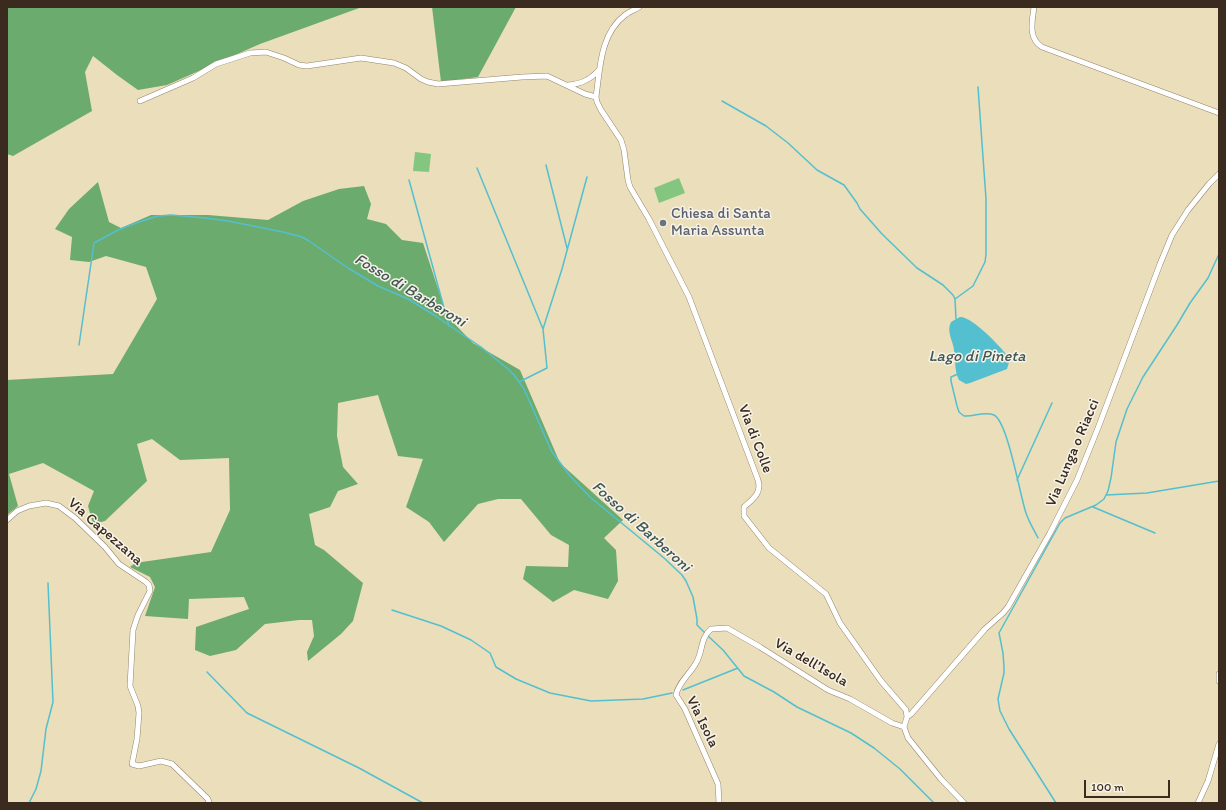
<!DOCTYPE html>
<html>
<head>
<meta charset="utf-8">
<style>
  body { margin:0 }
  #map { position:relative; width:1226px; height:810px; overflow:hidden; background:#ebdeba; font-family:Itim,sans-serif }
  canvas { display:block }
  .frame { position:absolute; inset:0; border:8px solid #3b2a1e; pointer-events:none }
  .scale { position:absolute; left:1084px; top:780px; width:86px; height:18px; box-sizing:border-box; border:2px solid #3b2a1e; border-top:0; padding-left:5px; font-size:12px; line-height:14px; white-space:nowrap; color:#3b2a1e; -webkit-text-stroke:3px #f7f3e8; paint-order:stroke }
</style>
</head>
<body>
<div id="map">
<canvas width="1226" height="810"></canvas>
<div class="frame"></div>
<div class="scale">100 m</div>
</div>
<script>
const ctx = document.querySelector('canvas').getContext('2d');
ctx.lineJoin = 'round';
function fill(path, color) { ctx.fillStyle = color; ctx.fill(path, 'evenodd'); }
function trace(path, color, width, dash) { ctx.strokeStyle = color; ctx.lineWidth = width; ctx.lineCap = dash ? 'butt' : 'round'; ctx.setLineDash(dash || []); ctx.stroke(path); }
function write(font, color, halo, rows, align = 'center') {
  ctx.font = font + ' Itim,sans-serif'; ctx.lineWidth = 3; ctx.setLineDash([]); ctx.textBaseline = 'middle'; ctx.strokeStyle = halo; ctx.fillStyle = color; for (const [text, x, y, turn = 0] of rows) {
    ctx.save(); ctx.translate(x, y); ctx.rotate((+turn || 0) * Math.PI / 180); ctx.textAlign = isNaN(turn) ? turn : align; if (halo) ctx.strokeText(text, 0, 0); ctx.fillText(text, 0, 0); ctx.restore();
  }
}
fill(new Path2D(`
  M415 152 431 154 429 172 413 171Z
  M679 178 685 193 659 203 654 188Z`), '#84c67f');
fill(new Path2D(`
  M7 7H362L260 44 167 85 138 90 117 75 93 56 85 72 92 111 13 156 7 154Z
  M432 7H516L478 77 441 82Z
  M98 182 109 222 121 228 151 215H208L268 220 303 201 339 189 364 186 371 204 367 219 386 224 402 240 423 243 447 316 473 343 520 370 560 463 623 520 604 538 616 550 618 581 608 599 574 590 553 602 523 579 526 566 568 567 569 545 551 535 521 499H498L478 504 444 542 429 522 406 507 423 459 398 456 378 395 338 403 337 436 343 467 358 484 338 491 330 507 309 514 315 545 324 550 363 583 353 621 341 634 308 661 307 652 314 636 312 620H299L265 624 236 650 210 656 195 650 196 627 249 609 244 597 189 599 188 619 145 616 155 587 150 577 130 567 135 563 211 552 230 510 229 458 180 460 152 439 137 444 147 481 105 521 93 524 88 506 94 491 43 463 9 474 18 506 7 515V380L113 374 157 299 146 267 106 256 89 262 70 260 72 237 55 229 69 209Z`), '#6bab6e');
fill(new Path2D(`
  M960 317C972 316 1003 349 1010 359L1007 369 970 383 966 384 959 380C954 370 956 361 954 350 953 340 946 332 951 322Z`), '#54bfcf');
trace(new Path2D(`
  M722 101 766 126 788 143 817 170 844 185 857 203 860 209 882 234 917 268 943 285 953 295 955 299 956 319
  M546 165 567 248
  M477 168 543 329 547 368 519 382
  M409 180 449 326
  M955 299 973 286 985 262 986 254V199L978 87
  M543 329 562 269 587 177
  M79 345 94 243 118 230 139 222 158 216 171 215 205 218 228 221 283 232 302 237 309 241 348 268 378 286 408 299 434 315 481 347 508 369 514 375 524 389 552 452 570 476 590 497 664 558 682 575 686 581 693 597 697 619V625L705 633
  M958 374 951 377V381L957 406 959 412 964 416C974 417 984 411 994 415 1008 422 1020 496 1026 513 1029 522 1034 530 1038 538
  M1017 480 1052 403
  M1106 495 1147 493 1219 481
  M1093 507 1155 533
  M392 610 441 626 471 640 490 653 496 667 516 679 550 693 591 701 643 699 672 693
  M708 636 723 650 744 676 774 692 797 707 851 733 874 748 900 769 934 803
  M207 672 247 713 359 768 423 803
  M683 690 738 668
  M29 803 36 789 41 771 46 729 53 702 48 583
  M1056 803 1009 729 1000 711 998 699 1004 673V667L1003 653 999 633 1060 523 1065 518 1096 505 1104 499 1108 491 1111 478 1116 442 1127 409 1143 377 1177 325 1190 303 1208 278 1219 254`), '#54bfcf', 1.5);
const minor = new Path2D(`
  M1034 7C1032 22 1028 38 1042 47L1219 113
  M568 85C581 84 590 80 599 70
  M596 97 597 102 601 110 621 140 624 150 628 180 630 187 649 219 689 297 758 480C762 493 753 499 744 507V516L769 548 826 594 840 623 881 681 906 710 907 717 904 727 908 738 941 779 964 803
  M140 101 193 78 216 64 250 53 266 52 284 58 299 65 307 66 361 58 394 63 406 68 421 79 428 82 438 84 522 77 547 76 585 94 596 97C600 69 600 34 625 15 629 12 634 10 639 7
  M7 520 17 511 29 506 46 503 59 506 75 518 105 547 119 564 146 582 149 585 150 591 138 615 133 630 130 686 138 706 139 713 137 739 132 764 139 766 161 761 172 764 208 799 209 803
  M1219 674V681
  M907 717 911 714 919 705 985 629 1003 613 1008 607 1050 533 1077 480 1098 428 1160 264 1172 235 1188 210 1209 184 1219 174
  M719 803 718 784 685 709 676 695C678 683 690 674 696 663 703 652 700 638 711 629L727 628 760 647 828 690 850 699 892 723 904 727
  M1198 803 1208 781 1219 744`);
trace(minor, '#93846c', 6);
trace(minor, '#fff', 5);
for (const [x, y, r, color] of [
  [663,223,4,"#6b7280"]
]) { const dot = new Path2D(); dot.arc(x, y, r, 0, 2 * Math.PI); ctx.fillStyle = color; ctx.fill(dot); trace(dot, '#f7f3e8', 1.5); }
write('15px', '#5b616d', '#f7f3e8', [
  ["Chiesa di Santa",671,214],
  ["Maria Assunta",671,231]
], 'left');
write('15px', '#3b2a1e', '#f7f3e8', [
  ["Via di Colle",755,439,69],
  ["Via Lunga o Riacci",1073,453,-67],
  ["Via Capezzana",105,532,41],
  ["Via dell'Isola",811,663,30],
  ["Via Isola",702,722,64]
]);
write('italic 16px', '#425753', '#f7f3e8', [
  ["Fosso di Barberoni",410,291,31],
  ["Lago di Pineta",977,357],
  ["Fosso di Barberoni",641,527,42]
]);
</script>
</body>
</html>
